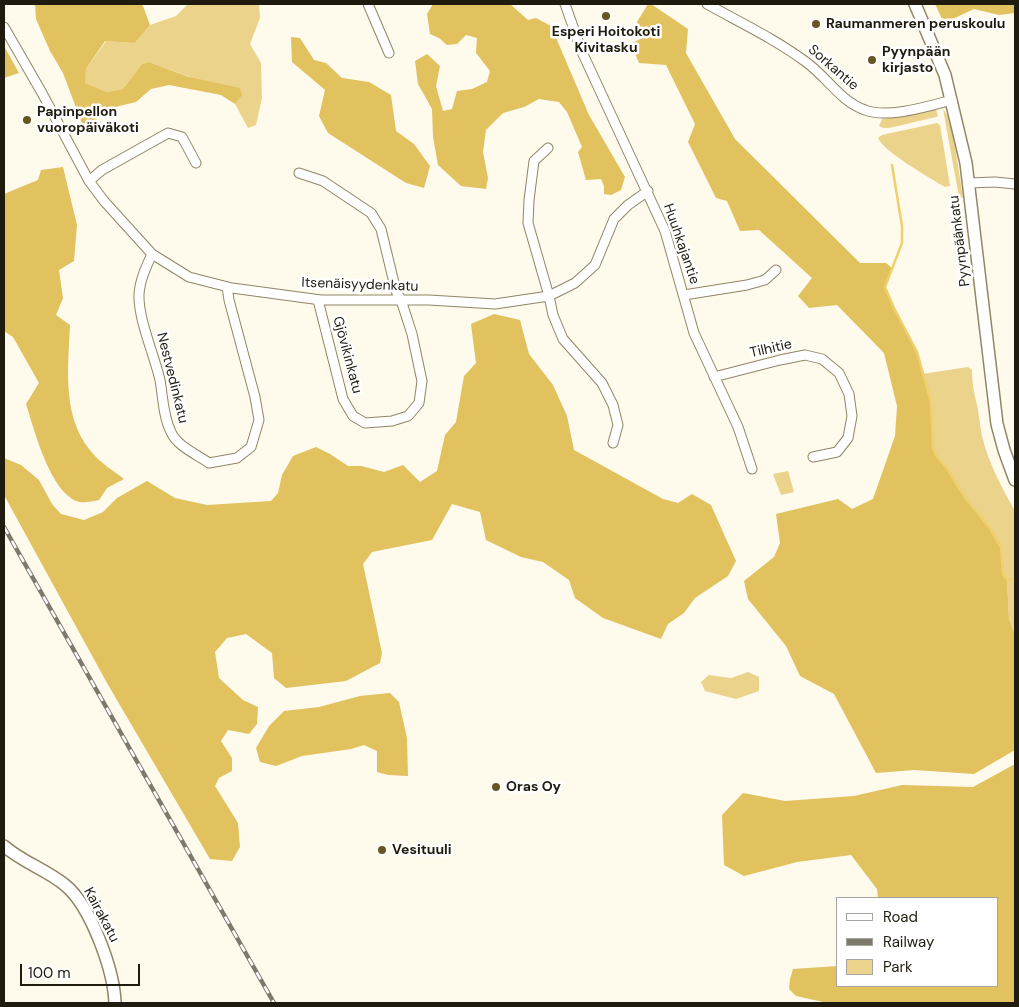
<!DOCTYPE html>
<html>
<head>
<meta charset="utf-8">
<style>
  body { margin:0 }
  #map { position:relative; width:1019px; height:1007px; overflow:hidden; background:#fefaec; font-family:"DM Sans",sans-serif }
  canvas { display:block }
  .frame { position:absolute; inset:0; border:5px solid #201b0f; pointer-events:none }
  .legend { position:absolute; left:836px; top:897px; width:162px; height:90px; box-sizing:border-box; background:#fff; border:1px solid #a6a49f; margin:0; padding:6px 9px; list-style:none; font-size:15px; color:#201b0f }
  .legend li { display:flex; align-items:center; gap:10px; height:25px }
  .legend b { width:25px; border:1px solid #a6a49f }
  .scale { position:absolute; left:20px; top:964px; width:120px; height:22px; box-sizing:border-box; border:2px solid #201b0f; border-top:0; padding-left:6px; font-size:15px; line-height:18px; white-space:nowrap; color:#201b0f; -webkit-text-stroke:4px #fff; paint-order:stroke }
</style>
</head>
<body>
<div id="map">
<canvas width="1019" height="1007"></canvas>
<div class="frame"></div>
<ul class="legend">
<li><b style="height:6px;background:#fff"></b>Road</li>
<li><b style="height:6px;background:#7d796c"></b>Railway</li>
<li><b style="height:14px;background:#ecd38c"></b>Park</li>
</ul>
<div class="scale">100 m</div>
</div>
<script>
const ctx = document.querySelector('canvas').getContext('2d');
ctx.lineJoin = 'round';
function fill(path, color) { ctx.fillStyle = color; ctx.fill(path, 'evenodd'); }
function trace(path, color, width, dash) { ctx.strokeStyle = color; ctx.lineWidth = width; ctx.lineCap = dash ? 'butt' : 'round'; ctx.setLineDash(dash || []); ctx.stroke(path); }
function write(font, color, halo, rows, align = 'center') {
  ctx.font = font + ' "DM Sans",sans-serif'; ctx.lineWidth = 5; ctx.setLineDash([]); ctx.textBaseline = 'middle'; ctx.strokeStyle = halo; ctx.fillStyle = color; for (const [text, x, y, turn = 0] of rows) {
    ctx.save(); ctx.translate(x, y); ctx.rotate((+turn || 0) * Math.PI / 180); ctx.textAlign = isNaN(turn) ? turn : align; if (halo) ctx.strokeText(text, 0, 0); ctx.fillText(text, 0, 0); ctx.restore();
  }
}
fill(new Path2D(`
  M188 4H259L260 18 250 44 261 63 262 98 256 125 248 128 235 104 242 96 149 62 142 64 123 89 107 92 84 83 86 69 106 41 135 43 150 25 176 16Z
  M936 109 938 116 936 117 889 128H883L879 126 882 119Z
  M943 109 951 120 963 198 959 197Z
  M937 123 940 125 950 186 945 187C930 178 884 152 878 138L882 135Z
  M968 367 972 370C972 383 974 393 977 405 979 415 980 426 982 436 988 462 1002 488 1015 511V634L1009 619 1007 581 1003 574 1001 547 989 527 966 499 947 467 937 457 933 448 931 402 922 374Z
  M788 471 794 492 781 495 773 474Z
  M748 672 759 677V691L736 699 705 691 701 682 709 675 731 678Z`), '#ecd38c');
fill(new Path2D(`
  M35 4H141L143 6 150 25 135 43 105 41 86 69 85 83 107 92 123 89 142 64 149 62 189 77 240 88 242 96 235 104 221 95 169 85 151 89 136 102 119 106 101 112 91 129H84L63 73 50 51 36 19Z
  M433 4H510L528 20 536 18 551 26 589 115 625 177 621 190 611 195 604 194V186L601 179 586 180 578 152 582 147 567 112 559 102 539 99 524 107 503 113 486 130 483 152 488 178 486 189 461 186 438 165 433 137 432 109 418 84 415 61 427 54 440 66 436 86 443 111 452 109 457 91 472 89 487 82 490 71 476 53 477 38 466 35 457 44 447 45 439 38 430 34 427 14Z
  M648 4H651L688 29 686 53 735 139 860 263H886L892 268 885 287 894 308 917 352 931 402 933 448 937 457 946 467 966 499 989 527 1001 547 1003 574 1007 580 1009 619 1015 634V750L974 774 914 770 876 773 834 694 800 676 786 646 748 599 744 581 774 557 780 543 776 514 838 499 852 509 873 499 895 436 897 406 884 353 837 305 809 308 798 296 812 278 759 230 740 231 727 201 716 198 688 142 695 124 666 65 639 63 631 44 642 38 637 22Z
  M935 4H1015V13L999 15 974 9 944 23Z
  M291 37 300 38 314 60 326 63 342 78 369 82 391 95 396 131 414 144 430 166 424 188 406 183 328 133 319 116 325 90 292 62Z
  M4 46 19 73 4 78Z
  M63 167 77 225 74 261 59 270 63 298 56 315 70 325C68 371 61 421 96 457 104 465 115 472 124 479L107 488 99 500C94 501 85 503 80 502 51 496 34 429 26 404L39 383 13 337 4 331V194L38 180 41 170Z
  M494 314 520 320 529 354 553 385 567 416 574 450 663 499 678 503 692 494 711 505 736 561 728 576 695 598 684 613 668 624 661 639 603 618 575 598 569 580 543 562 521 557 486 540 480 512 452 504 432 540 372 552 363 564 382 653 380 663 346 681 286 688 274 678 272 653 246 634 227 638 215 652 219 678 243 700 258 707 257 724 249 734 228 730 221 741 232 758V771L219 778 215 786 238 823 240 847 232 861 210 859 107 683 4 495V458L21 465 39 480 52 504 61 514 84 520 103 512 117 498 147 481 175 498 207 505 271 501 278 493 282 475 293 456 316 447 330 454 348 466H361L384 472 403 465 420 482 437 471 445 435 456 422 464 376 476 363 471 324Z
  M390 693 399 702 407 738 408 776 388 775 377 772V751L364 745 351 749 302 756 276 766 260 762 256 748 269 726 284 711 319 707 360 696Z
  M1015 764V1003H828L796 996 789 989 790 979 793 969 838 966V986H998V898H878L877 889 851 855 797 862 744 876 724 865 722 815 743 793 785 801 854 796 902 785 973 787Z`), '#e2c15f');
trace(new Path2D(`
  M892 165 902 226V243L885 287 894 308 917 352 931 402 933 448 937 457 946 467 966 499 989 527 1001 547 1003 574 1007 580 1015 579`), '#f0cf6d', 2.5);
const minor = new Path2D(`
  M368 4 389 53
  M565 4 582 52 665 231 694 333 738 427 752 469
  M707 4C741 23 775 39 806 62 827 77 840 101 865 110 888 119 929 106 952 100
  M4 27 42 93 89 181 104 201 152 254 189 277 232 288 321 300H429L495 304 549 296 575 283 595 265 614 219 628 205 648 191
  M548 148 534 161 529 200 528 223 549 296 553 315 563 339 602 383 613 405 618 425 613 443
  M299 173 323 181 371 213 381 229 396 291 401 300 412 334 422 381 419 403 408 416 392 421 365 423 353 416 343 399 318 300
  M89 181 102 170 168 133 182 137 196 163
  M969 183 995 182 1015 184
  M152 254C146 267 140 280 139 294 138 319 154 354 160 380 163 397 163 416 171 432 177 446 196 454 209 463L237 458 251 447 259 420 255 397 229 300 227 287
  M684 295 747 285 765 280 776 270
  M714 377 780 360 805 355 822 359 839 373 849 394 852 416 848 438 837 452 813 457`);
const major = new Path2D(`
  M915 4 945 75 966 163 997 424 1004 450 1015 480
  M4 846C22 862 47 870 65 885 91 906 114 971 115 1003`);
trace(minor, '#908565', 11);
trace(major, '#908565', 14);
trace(minor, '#fff', 9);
trace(major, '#fff', 11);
const rail = new Path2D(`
  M4 527 274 1003`);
trace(rail, '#7d796c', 4.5);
trace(rail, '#fff', 2.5, [8]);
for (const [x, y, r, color] of [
  [606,16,5,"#675624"],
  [816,24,5,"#675624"],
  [872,60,5,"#675624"],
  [27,120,5,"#675624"],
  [496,787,5,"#675624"],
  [382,850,5,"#675624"]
]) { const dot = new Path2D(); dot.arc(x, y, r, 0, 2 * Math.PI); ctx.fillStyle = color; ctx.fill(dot); trace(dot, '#fff', 2); }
write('bold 14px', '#201b0f', '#fff', [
  ["Raumanmeren peruskoulu",826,24],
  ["Esperi Hoitokoti",606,32,"center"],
  ["Kivitasku",606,48,"center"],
  ["Pyynpään",882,52],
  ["kirjasto",882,68],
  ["Papinpellon",37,112],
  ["vuoropäiväkoti",37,128],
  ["Oras Oy",506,787],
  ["Vesituuli",392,850]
], 'left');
write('14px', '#201b0f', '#fff', [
  ["Sorkantie",833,68,41],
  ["Pyynpäänkatu",960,241,-97],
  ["Huuhkajantie",681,244,71],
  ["Itsenäisyydenkatu",360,285,2],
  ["Tilhitie",771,349,-13],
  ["Gjövikinkatu",347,355,75],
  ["Nestvedinkatu",172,378,76],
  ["Kairakatu",101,915,62]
]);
</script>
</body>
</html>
